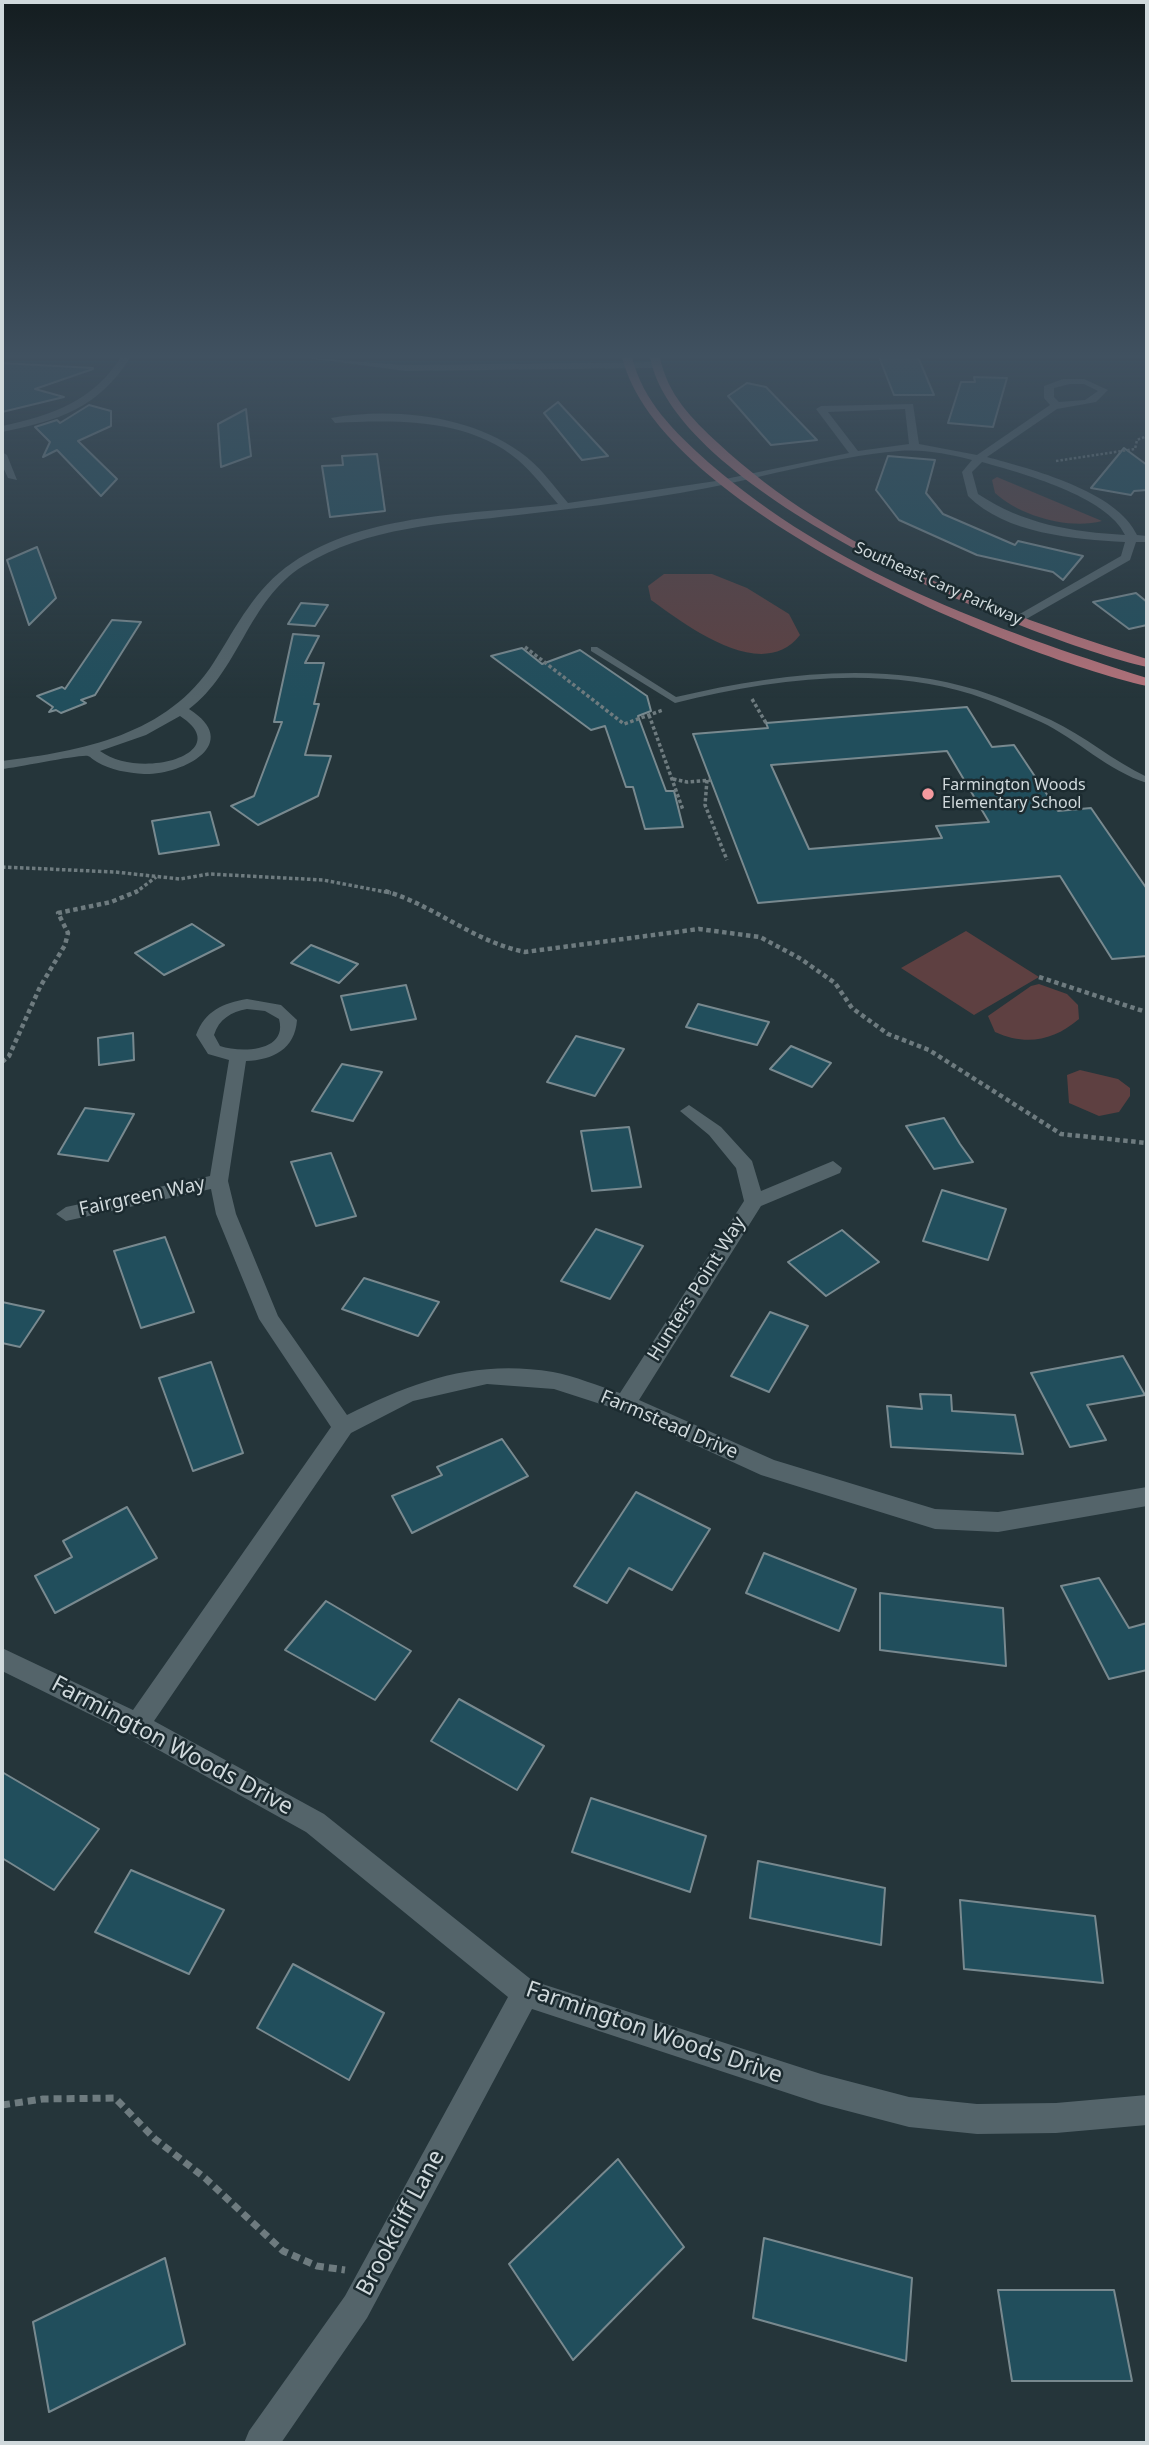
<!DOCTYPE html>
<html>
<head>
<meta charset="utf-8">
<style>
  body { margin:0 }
  #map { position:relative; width:1149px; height:2445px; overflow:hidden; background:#25353a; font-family:"Noto Sans",sans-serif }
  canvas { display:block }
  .frame { position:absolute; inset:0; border:4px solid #d0d9dc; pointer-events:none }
</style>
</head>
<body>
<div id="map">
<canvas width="1149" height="2445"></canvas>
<div class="frame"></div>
</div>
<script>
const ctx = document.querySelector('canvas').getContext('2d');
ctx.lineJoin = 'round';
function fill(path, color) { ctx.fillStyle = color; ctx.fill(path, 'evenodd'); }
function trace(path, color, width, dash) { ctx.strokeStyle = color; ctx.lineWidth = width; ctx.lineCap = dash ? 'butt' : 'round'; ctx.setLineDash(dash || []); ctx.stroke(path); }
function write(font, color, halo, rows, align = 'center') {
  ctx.font = font + ' "Noto Sans",sans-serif'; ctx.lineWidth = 5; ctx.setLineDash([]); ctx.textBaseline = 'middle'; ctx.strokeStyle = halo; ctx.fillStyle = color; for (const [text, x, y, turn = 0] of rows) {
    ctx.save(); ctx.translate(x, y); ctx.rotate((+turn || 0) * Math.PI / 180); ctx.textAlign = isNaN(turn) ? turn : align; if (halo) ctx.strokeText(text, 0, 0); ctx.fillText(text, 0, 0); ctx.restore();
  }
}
fill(new Path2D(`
  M997 477 1102 521C1069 530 1020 516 995 493L992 480Z
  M664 574H712L747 588 789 614 800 635C762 684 686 625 651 600L648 586Z
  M966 931 1039 977 974 1015 901 968Z
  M1039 984 1067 994 1078 1005 1079 1019C1053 1041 1026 1046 995 1032L988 1016 1031 986Z
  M1080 1070 1118 1079 1130 1088V1096L1119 1112 1099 1116 1069 1103 1067 1075Z`), '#5e4041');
const building = new Path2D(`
  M879 357H918L934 395H894Z
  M2 363 93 368V369L35 389 64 397 2 412Z
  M974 377 1007 378 993 427 948 423 961 382H975Z
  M747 383 766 387 817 440 771 445 728 396Z
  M558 402 608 456 582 460 544 413Z
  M89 405 111 411V426L78 441 117 479 101 496 57 450 43 457 50 442 35 427 57 420 60 423Z
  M246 409 251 456 221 467 218 424Z
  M1124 448 1147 465V490L1134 491 1131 495 1091 488Z
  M377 454 385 511 330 517 322 466 343 465 342 456Z
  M888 456 935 460 926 493 943 514 1015 545 1018 541 1083 556 1063 580 1053 572 977 555 899 520 876 490Z
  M37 547 56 598 29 625 7 560Z
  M1136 593 1147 602V625L1129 629 1093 602Z
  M301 603 328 605 315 626 288 624Z
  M112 620 141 622 95 695 81 700 86 703 61 713 56 710 49 712 53 707 37 696 62 687 65 689Z
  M293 634 319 636 305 663H324L314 704H319L305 755 331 756 318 796 258 825 231 806 254 796 282 722H274Z
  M522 648 542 664 580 650 647 696 651 711 638 716 666 791H674L683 827 645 829 633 787H626L605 726 591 730 491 656Z
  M967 707 992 747 1014 745 1058 811 1091 808 1147 889V956L1112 959 1060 876 758 903 693 734 768 728 766 723ZM947 751 989 822 936 826 942 838 809 849 771 765Z
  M210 812 219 845 159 854 152 821Z
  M192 924 224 945 164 975 135 953Z
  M311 945 358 964 339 983 291 963Z
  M406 985 416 1019 351 1030 341 996Z
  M698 1004 769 1022 757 1045 686 1027Z
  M133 1033 134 1060 99 1065 98 1038Z
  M576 1036 624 1049 595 1096 547 1082Z
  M791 1046 831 1063 812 1087 770 1069Z
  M342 1064 382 1072 353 1121 312 1111Z
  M85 1108 134 1114 108 1161 58 1154Z
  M944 1118 960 1144 973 1162 934 1169 906 1126Z
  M629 1127 641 1187 592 1191 581 1131Z
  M331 1153 356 1216 316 1226 291 1162Z
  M942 1190 1006 1209 988 1260 923 1241Z
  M596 1229 643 1246 610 1299 561 1281Z
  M842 1230 879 1262 826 1296 788 1262Z
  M165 1237 194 1312 141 1328 114 1251Z
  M364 1278 439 1302 418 1336 342 1309Z
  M2 1302 44 1311 20 1347 2 1343Z
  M770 1312 808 1326 769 1392 731 1376Z
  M1123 1356 1145 1395 1087 1405 1106 1440 1070 1447 1031 1373Z
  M211 1362 243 1453 193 1471 159 1378Z
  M920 1394 951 1395 952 1411 1015 1415 1023 1454 891 1447 887 1406 922 1409Z
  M502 1439 528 1476 412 1533 392 1496 442 1475 437 1467Z
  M636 1492 710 1529 672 1590 629 1568 607 1603 574 1586Z
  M127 1507 157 1558 55 1613 35 1576 72 1557 63 1541Z
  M764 1553 856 1589 839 1631 746 1593Z
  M1099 1578 1129 1628 1147 1623V1670L1109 1679 1061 1586Z
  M880 1593 1003 1608 1006 1666 880 1650Z
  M326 1601 411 1651 375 1700 285 1650Z
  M459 1699 544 1746 517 1790 431 1741Z
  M2 1772 99 1829 54 1890 2 1858Z
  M591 1798 706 1836 690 1892 572 1852Z
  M758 1861 885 1888 881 1945 750 1918Z
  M131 1870 224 1910 189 1974 95 1932Z
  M960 1900 1095 1916 1103 1983 964 1969Z
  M293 1964 384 2013 349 2080 257 2028Z
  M618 2159 684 2247 573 2360 509 2264Z
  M764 2238 912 2278 906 2361 753 2318Z
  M165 2258 185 2344 49 2412 33 2322Z
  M998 2290H1114L1132 2381H1012Z`);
fill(building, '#214e5c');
trace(building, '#78898f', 2);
trace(new Path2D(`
  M1056 461 1135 449 1137 440 1147 436`), '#6e7b7f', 2.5, [2.5, 2]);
trace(new Path2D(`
  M525 647 624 724 663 710
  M752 699 766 723
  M649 715 683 810
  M673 779 687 782 711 780
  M707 780 705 805 727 860
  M2 867 115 872 180 879 209 874 323 880 391 893
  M135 893 156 877`), '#6e7b7f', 3.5, [3.5, 2.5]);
trace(new Path2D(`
  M385 891C434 905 474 942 525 952L699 929 760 937 801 959 835 983 852 1008 888 1034 929 1050 1061 1134 1147 1143
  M1039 977 1143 1011
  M2 1062 9 1056 40 987 65 945 68 933 58 913 111 902 138 891`), '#6e7b7f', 4.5, [4.5, 3.5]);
trace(new Path2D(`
  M2 2105 43 2099 115 2098 155 2139 205 2178 283 2251 317 2266 345 2270`), '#6e7b7f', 7, [8, 5]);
fill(new Path2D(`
  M591 647H597L676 697C773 674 880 660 977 690 1002 698 1027 709 1051 720 1085 736 1113 761 1147 777V783C1108 771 1077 739 1041 722 1018 712 995 702 971 694 876 665 770 679 675 703L591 651Z`), '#54646a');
fill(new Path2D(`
  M121 357H131C97 409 60 420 2 432V426C52 415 92 402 121 357Z
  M299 357 405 365 656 362 661 365 656 368 405 371Z
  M1063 379H1084L1108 390 1096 402 1057 409 987 457C1031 469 1117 491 1137 535L1147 536V542H1136L1130 560 1021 622 1011 619 1121 556 1125 542C1074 539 1006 534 968 496L962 472 972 460C948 454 924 449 899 451 828 457 752 481 680 493 626 502 572 509 518 515 444 524 368 526 303 566 248 600 239 672 189 709 244 744 182 775 144 774 128 773 110 770 97 762 93 760 91 757 88 756 81 754 16 768 2 769V761C82 751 168 735 214 662 237 626 255 588 292 563 367 512 471 515 558 504 545 489 533 473 518 460 468 418 396 420 335 423L331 418C391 407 470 415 520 452 539 465 553 485 568 503L716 481 849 453 816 409 821 406 913 404 919 444 977 455 1050 405 1044 398V386ZM1070 384H1084L1098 391 1085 400 1059 402 1054 397V388ZM905 409 909 444 858 451 828 412ZM982 462C1021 473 1107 496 1125 535 1072 532 1023 524 978 494L972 472ZM180 716C237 753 141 781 100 751L146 735Z
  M2 452 7 455 17 480 8 478 2 465Z
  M247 999 281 1005 297 1020C295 1049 273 1060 246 1061L228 1181 236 1214 278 1316 347 1415C415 1381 475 1359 553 1372 575 1376 598 1386 620 1393L744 1201 736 1168 709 1135 680 1111 689 1105 721 1127 752 1161 761 1191 833 1161 842 1168 840 1173 761 1206 639 1400 774 1460 935 1509 998 1512 1147 1487V1506L998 1532 935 1529 761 1475 619 1410 554 1389 487 1384 413 1401 351 1433 154 1721 324 1814 533 1981 821 2074 909 2097 977 2104 1056 2103 1147 2095V2125L1056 2133 977 2134 909 2127 821 2104 532 2009 367 2318 281 2443H244L249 2431 345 2296 508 1997 306 1832 128 1733 2 1671V1648L133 1710 331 1427 259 1319 216 1214 211 1189 66 1221 56 1214 66 1207 210 1176 229 1060 208 1054 196 1035C205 1011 223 1003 247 999ZM247 1009 265 1011 279 1019C288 1052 241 1053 220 1046L214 1035C219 1019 231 1012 247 1009Z`), '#54646a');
fill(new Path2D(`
  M622 357H632C643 402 675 432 708 462 833 571 992 629 1147 678V686C1008 654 658 507 622 357Z
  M650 357H660C667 394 692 419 718 443 836 553 996 612 1147 659V667C1024 638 675 494 650 357Z`), '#b27179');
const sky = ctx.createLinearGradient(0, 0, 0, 699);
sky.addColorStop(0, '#141d20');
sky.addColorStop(0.51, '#405160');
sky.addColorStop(1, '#40516000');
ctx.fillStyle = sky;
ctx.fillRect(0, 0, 1149, 699);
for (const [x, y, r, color] of [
  [928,794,7,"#f49a9f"]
]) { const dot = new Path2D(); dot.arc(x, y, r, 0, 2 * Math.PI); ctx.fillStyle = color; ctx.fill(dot); trace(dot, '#1c2b30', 2.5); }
write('16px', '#d0d9dc', '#1c2b30', [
  ["Southeast Cary Parkway",938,584,24]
]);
write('16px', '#d0d9dc', '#1c2b30', [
  ["Farmington Woods",942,785],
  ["Elementary School",942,803]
], 'left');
write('19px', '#d0d9dc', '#1c2b30', [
  ["Fairgreen Way",142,1197,-12],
  ["Hunters Point Way",697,1289,-58],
  ["Farmstead Drive",669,1425,23]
]);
write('23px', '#d0d9dc', '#1c2b30', [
  ["Farmington Woods Drive",172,1746,28],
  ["Farmington Woods Drive",654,2033,19],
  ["Brookcliff Lane",401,2223,-62]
]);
</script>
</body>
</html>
